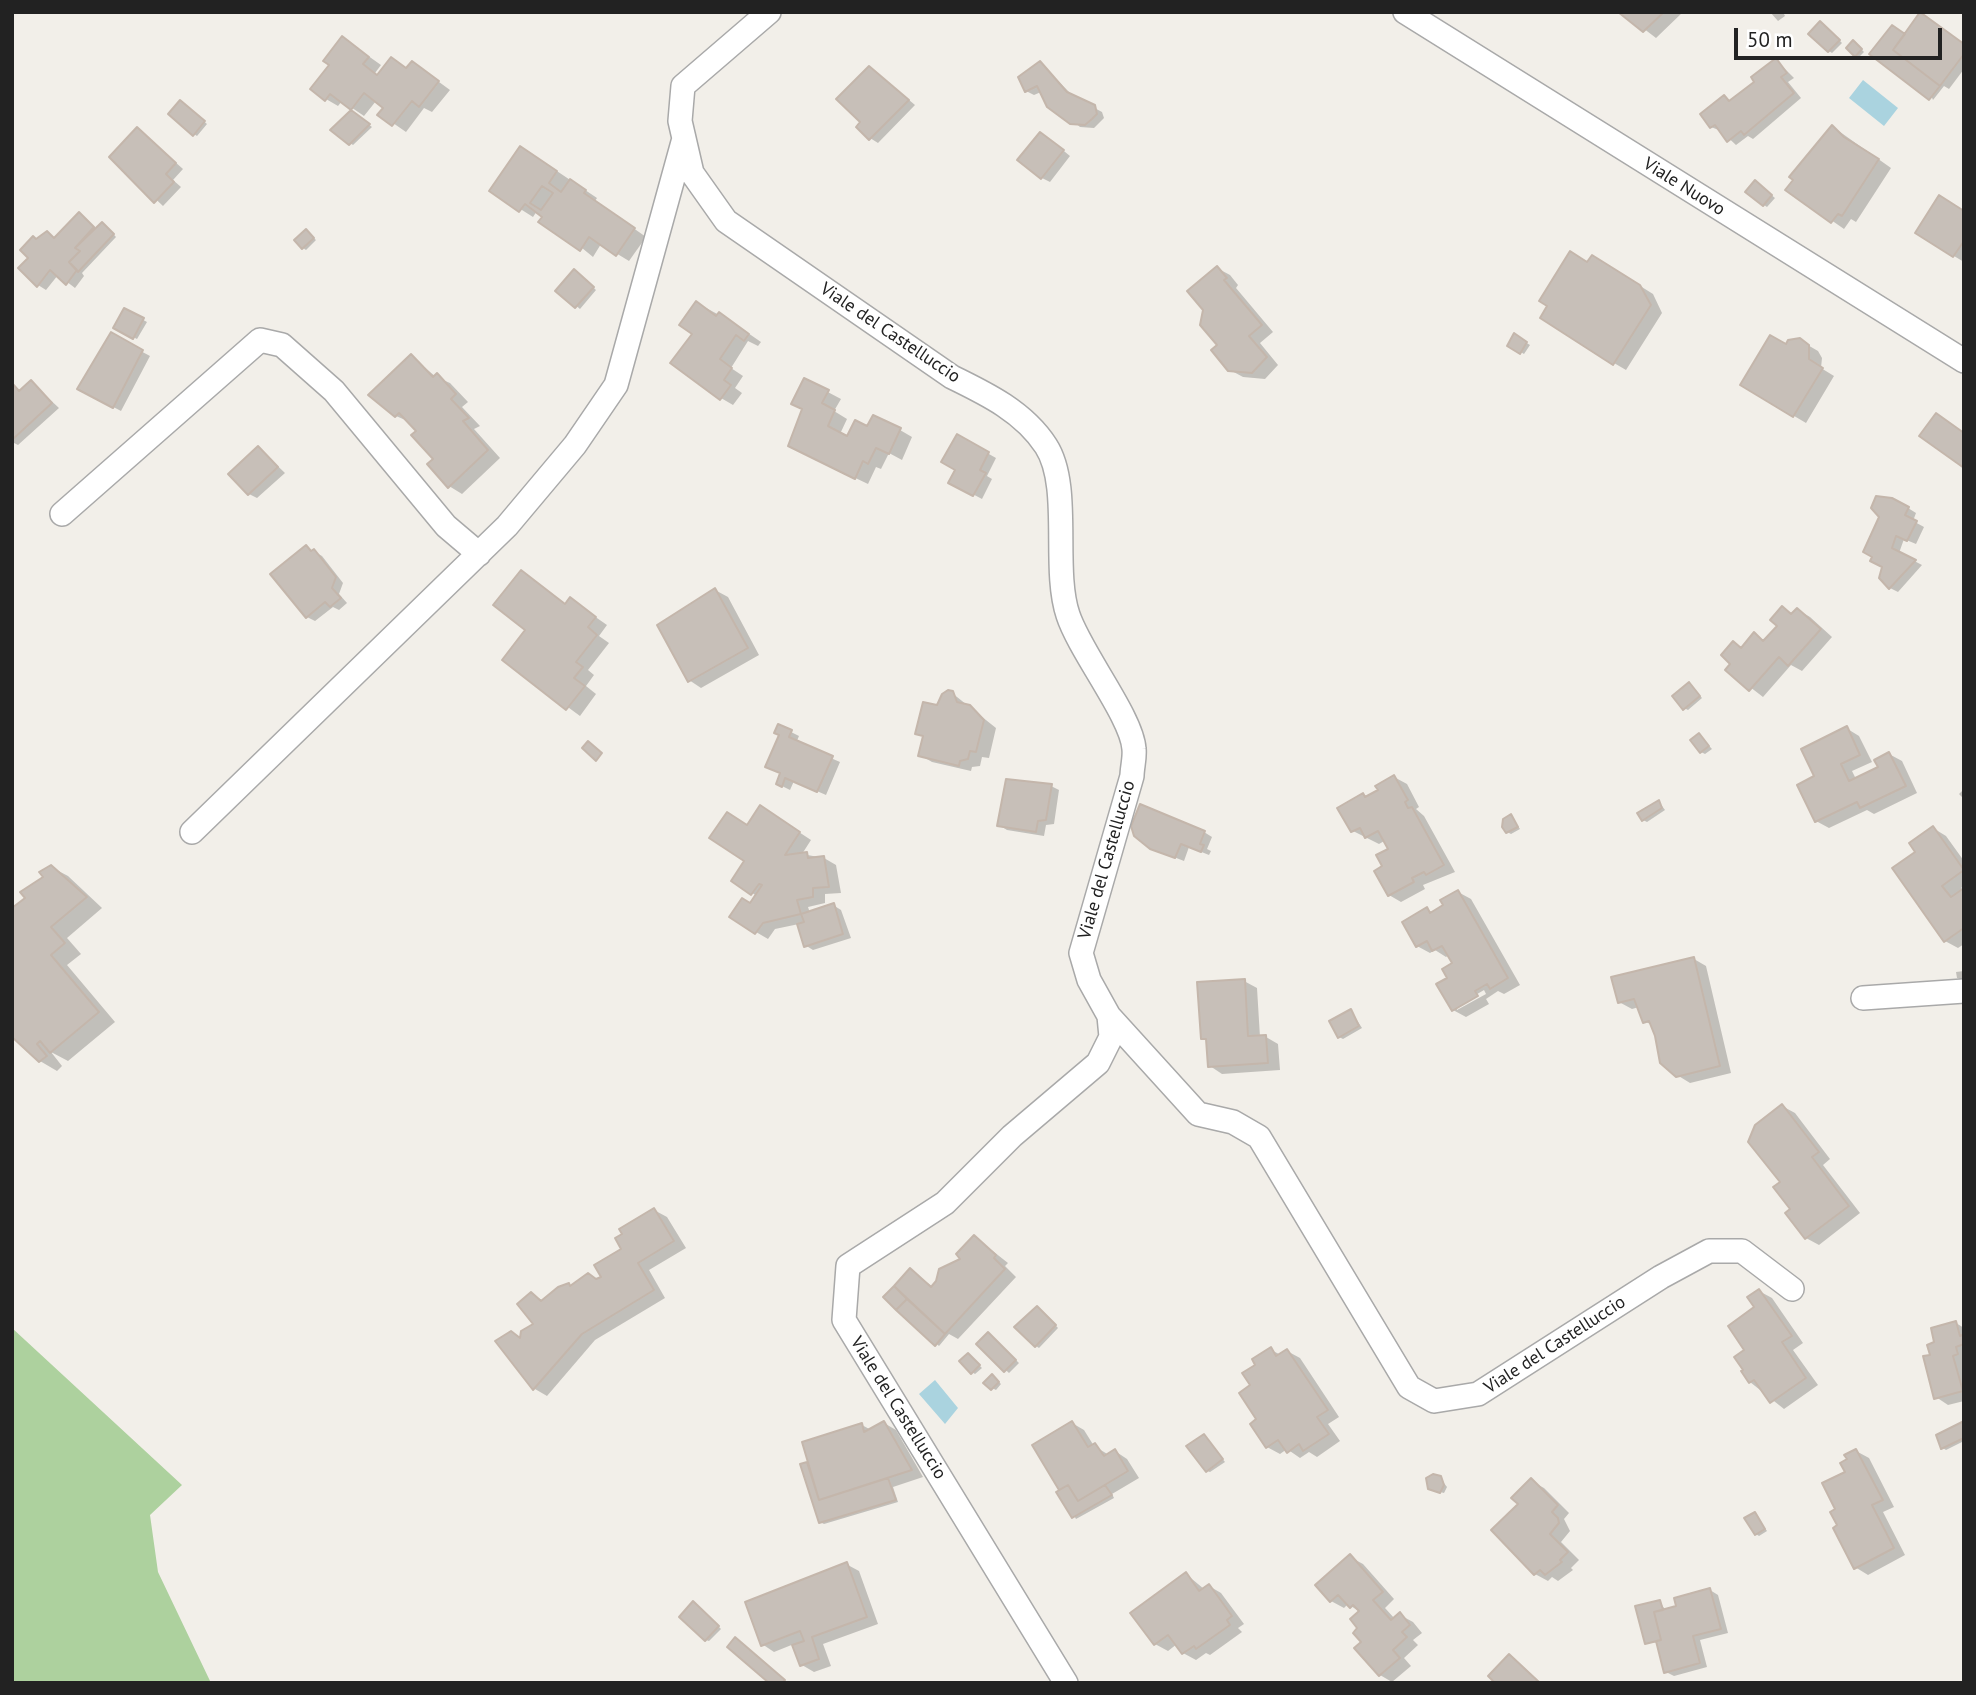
<!DOCTYPE html>
<html>
<head>
<meta charset="utf-8">
<style>
  body { margin:0 }
  #map { position:relative; width:1976px; height:1695px; overflow:hidden; background:#f2efe9; font-family:"PT Sans",sans-serif }
  canvas { display:block }
  .frame { position:absolute; inset:0; border:14px solid #222; pointer-events:none }
  .scale { position:absolute; left:1734px; top:28px; width:208px; height:32px; box-sizing:border-box; border:4px solid #222; border-top:0; padding-left:9px; font-size:21px; line-height:24px; white-space:nowrap; color:#222; -webkit-text-stroke:5px #fff; paint-order:stroke }
</style>
</head>
<body>
<div id="map">
<canvas width="1976" height="1695"></canvas>
<div class="frame"></div>
<div class="scale">50 m</div>
</div>
<script>
const ctx = document.querySelector('canvas').getContext('2d');
ctx.lineJoin = 'round';
function fill(path, color) { ctx.fillStyle = color; ctx.fill(path, 'evenodd'); }
function trace(path, color, width, dash) { ctx.strokeStyle = color; ctx.lineWidth = width; ctx.lineCap = dash ? 'butt' : 'round'; ctx.setLineDash(dash || []); ctx.stroke(path); }
function write(font, color, halo, rows, align = 'center') {
  ctx.font = font + ' "PT Sans",sans-serif'; ctx.lineWidth = 5; ctx.setLineDash([]); ctx.textBaseline = 'middle'; ctx.strokeStyle = halo; ctx.fillStyle = color; for (const [text, x, y, turn = 0] of rows) {
    ctx.save(); ctx.translate(x, y); ctx.rotate((+turn || 0) * Math.PI / 180); ctx.textAlign = isNaN(turn) ? turn : align; if (halo) ctx.strokeText(text, 0, 0); ctx.fillText(text, 0, 0); ctx.restore();
  }
}
fill(new Path2D(`
  M12 1328 182 1485 150 1515 158 1572 211 1683H12Z`), '#add19e');
fill(new Path2D(`
  M1863 80 1898 108 1884 126 1849 98Z
  M935 1380 958 1408 945 1424 919 1394Z`), '#aad3df');
fill(new Path2D(`
  M1622 12H1683L1656 38Z
  M1770 12H1783L1785 16 1778 21Z
  M1921 14 1964 45V69L1949 89 1944 86 1933 100 1905 36Z
  M1824 25 1842 43 1832 53 1829 51Z
  M343 38 381 65 375 73 379 76 392 59 408 69 424 71 450 90 432 112 424 108 406 132 380 114 385 107 376 101 364 116 342 101 338 106 326 99 331 64Z
  M1856 44 1864 52 1859 57 1856 55Z
  M1776 60 1794 78 1788 82 1801 98 1753 139 1748 136 1736 145 1721 131 1711 127 1725 97 1731 101 1757 83Z
  M1040 63 1074 97 1102 112 1104 118 1094 128 1080 127 1041 92 1034 95 1026 91Z
  M877 73 915 105 878 143 870 138 862 122Z
  M184 104 207 124 197 136 194 134Z
  M352 112 372 127 353 145 350 143Z
  M1833 127 1891 168 1856 222 1851 219 1844 229 1788 190Z
  M138 129 183 169 173 180 181 187 163 206 111 157Z
  M1048 138 1070 156 1050 182 1042 178Z
  M533 155 597 198 595 201 646 237 629 261 601 244 593 257 537 211 533 217 492 191Z
  M1759 185 1775 198 1767 207 1764 205Z
  M1964 212V262L1954 256Z
  M79 214 97 229 106 226 116 237 82 273 84 276 75 288 58 275 46 290 38 285 30 258 37 241 47 233 56 239Z
  M306 231 316 240 306 250 303 248Z
  M1588 264H1605L1653 294 1662 313 1626 370 1614 363Z
  M1217 268 1230 275 1238 285 1236 288 1273 332 1260 343 1278 365 1265 379 1243 377 1230 370Z
  M578 273 596 290 580 309 558 290Z
  M697 303 732 322 761 342 758 346 748 341 731 368 743 376 735 388 742 393 733 405 721 398 694 334Z
  M125 310 147 322 137 339 115 328Z
  M111 335 150 356 121 411 79 389Z
  M1515 336 1530 345 1524 354 1509 345Z
  M1799 340 1818 351 1822 358 1821 368 1834 376 1806 423 1742 385 1786 346Z
  M411 356 436 377 450 383 468 402 462 407 480 426 474 429 500 458 462 494 449 486 418 431 410 422 396 416Z
  M805 380 841 399 834 411 847 419 840 434 848 438 868 428 900 430 912 437 902 460 889 453 881 469 876 467 868 484 803 453Z
  M31 382 59 408 18 445 12 442V384L21 391Z
  M957 436 996 458 987 476 992 479 982 499 950 482 957 470Z
  M259 448 285 473 257 498 249 494Z
  M1908 508 1916 513 1913 521 1924 527 1916 544 1904 539 1899 553 1922 565 1898 592 1890 588 1883 567 1872 561Z
  M306 547 322 556 343 583 339 594 347 603 339 610 333 607 315 621 307 617Z
  M521 572 567 605 571 600 607 625 599 636 609 643 588 670 594 675 586 686 596 694 580 716 504 660 528 630Z
  M715 590 728 597 759 655 701 688 689 680Z
  M1783 608 1793 614 1798 610 1810 617 1832 637 1802 671 1791 665 1763 697 1728 670 1733 664 1734 643 1743 648 1755 635 1765 641 1779 626Z
  M1689 684 1702 698 1688 710 1684 708Z
  M952 693 996 728 989 758 982 757 980 766 972 767 971 771 932 762 920 755 924 737 917 733Z
  M779 726 799 736 796 743 840 762 826 795 794 781 790 790 778 784 782 773Z
  M1846 728 1859 736 1872 762 1852 771 1856 779 1880 767 1889 754 1902 761 1917 793 1874 814 1867 810 1829 828 1816 821 1817 777Z
  M1699 735 1712 749 1705 754 1701 752Z
  M1394 777 1407 784 1419 807 1416 809 1424 816 1455 872 1423 885 1425 889 1401 902 1389 895 1384 867 1390 849 1386 840 1379 844 1353 831 1363 795 1367 798 1380 791Z
  M1051 786 1059 790 1054 824 1046 825 1044 836 1007 830 999 825Z
  M1964 789V799L1959 794Z
  M1659 802 1665 810 1647 822 1643 820Z
  M773 815 811 840 802 854 824 858 836 865 841 893 825 894V903L808 907 810 913 833 905 841 910 851 938 813 950 805 945 799 924 775 929 768 939 756 932 751 905 757 896 733 881 746 861 748 826Z
  M1511 816 1520 829 1511 834 1507 832Z
  M1933 828 1946 836 1964 861V886L1961 888 1964 890V944L1958 948 1945 941 1917 852Z
  M1204 832 1212 837 1207 849 1211 851 1209 855 1189 847 1184 861 1151 848Z
  M51 867 68 876 102 908 67 938 81 954 67 965 115 1022 68 1061 51 1052 62 1066 57 1071 40 1061 12 1032 27 898Z
  M1458 892 1471 899 1520 985 1504 994 1498 991 1486 999 1489 1004 1466 1017 1453 1010 1450 979 1454 964 1449 955 1446 957 1435 950 1430 953 1417 946 1427 909 1433 913 1445 906ZM1484 990 1486 994 1457 1010V1006Z
  M1694 959 1706 966 1731 1073 1690 1083 1677 1075 1653 1026 1645 1021 1639 1007 1632 1009 1619 1002Z
  M1964 971V980L1957 978 1956 972Z
  M1244 981 1257 988 1260 1037H1266L1278 1044 1280 1070 1222 1074 1210 1066 1208 1041 1203 1038Z
  M1351 1011 1362 1028 1343 1039 1339 1037Z
  M1782 1106 1795 1113 1830 1159 1823 1165 1860 1213 1819 1245 1806 1238 1782 1182Z
  M654 1210 667 1217 686 1248 649 1270 665 1298 595 1340 547 1396 535 1389 498 1341 522 1340 535 1324 531 1294 544 1301 569 1284 572 1287 603 1277Z
  M975 1237 1008 1263 1005 1266 1016 1277 958 1339 949 1334 939 1346 886 1297 911 1270 933 1287 963 1259Z
  M1759 1291 1772 1298 1803 1343 1793 1350 1818 1385 1784 1409 1750 1382Z
  M1041 1310 1058 1328 1039 1348 1036 1346Z
  M1956 1323 1964 1328V1401L1948 1405 1936 1397 1932 1356 1937 1344Z
  M991 1336 1019 1363 1009 1373 978 1344Z
  M1271 1350 1281 1355 1287 1351 1300 1358 1339 1417 1328 1424 1340 1441 1317 1457 1309 1452 1300 1458 1287 1449 1280 1454 1267 1447 1252 1386 1258 1365Z
  M971 1357 982 1368 975 1374 972 1372Z
  M995 1378 1001 1384 996 1390 992 1388Z
  M884 1423 896 1430 923 1477 893 1487 898 1502 824 1524 820 1522 807 1464 811 1465 862 1425 871 1430Z
  M1072 1423 1084 1430 1094 1446 1109 1455 1115 1451 1127 1459 1139 1478 1112 1494 1114 1498 1076 1519 1034 1446Z
  M1964 1423V1441L1946 1450 1943 1448Z
  M1204 1436 1225 1462 1210 1472 1207 1471Z
  M1856 1451 1869 1458 1894 1507 1883 1512 1905 1555 1868 1575 1855 1567 1839 1526 1838 1509 1849 1460Z
  M1440 1478 1447 1487 1444 1493 1433 1490Z
  M1531 1481 1544 1488 1569 1513 1564 1519 1570 1531 1561 1542 1579 1560 1571 1568 1573 1570 1558 1581 1552 1577 1548 1581 1535 1574Z
  M1755 1514 1767 1531 1759 1536 1756 1534Z
  M1350 1557 1363 1564 1394 1599 1385 1608 1395 1619 1400 1615 1413 1622 1422 1633 1413 1640 1418 1645 1404 1658 1411 1666 1392 1682 1380 1675 1357 1649 1364 1643 1360 1612 1348 1604 1344 1608 1331 1601 1318 1585Z
  M846 1564 859 1571 878 1624 823 1644 831 1666 814 1672 802 1665 794 1644 774 1652 762 1644Z
  M1186 1574 1204 1589 1209 1586 1221 1593 1244 1624 1238 1628 1242 1632 1210 1655 1206 1653 1196 1660 1183 1653 1177 1644 1168 1651 1155 1644Z
  M1710 1590 1718 1595 1728 1633 1700 1640 1707 1667 1674 1676 1666 1672 1658 1642 1646 1643 1660 1602 1666 1611Z
  M697 1605 721 1629 709 1641 706 1640Z
  M1509 1656 1517 1661 1541 1683H1498Z`), '#0003');
const building = new Path2D(`
  M1618 12H1664L1643 32Z
  M1920 12 1964 44V54L1940 86 1893 50Z
  M1820 21 1840 40 1828 52 1808 34Z
  M1892 25 1905 34 1893 50 1940 86 1929 100 1869 54Z
  M342 36 369 57 363 64 377 75 391 57 406 68 412 61 439 81 419 107 412 101 392 126 377 115 383 108 364 93 351 110 330 94 325 101 310 89 329 65 323 61Z
  M1853 40 1862 49 1855 57 1846 48Z
  M1776 58 1787 73 1781 77 1794 93 1744 135 1741 131 1727 142 1715 125 1710 128 1700 114 1724 95 1729 101 1754 82 1751 77Z
  M1040 61 1067 92 1095 105 1097 114 1092 119 1085 125 1070 124 1047 107 1037 86 1025 92 1018 77Z
  M869 66 909 100 869 140 856 127 860 122 836 99Z
  M180 100 205 121 193 136 168 114Z
  M351 110 370 124 349 145 330 130Z
  M1832 125 1844 137 1879 159 1842 216 1838 214 1831 223 1785 190 1793 180 1789 177Z
  M137 127 176 163 166 174 174 182 154 203 109 157Z
  M1040 132 1064 150 1041 179 1017 160Z
  M520 146 557 171 549 183 561 192 570 179 586 190 584 193 635 228 616 256 589 237 580 251 538 222 542 217 525 204 519 212 489 191ZM542 186 553 193 541 210 530 203Z
  M1755 180 1772 195 1763 206 1745 192Z
  M1939 195 1964 211V241L1953 257 1915 233Z
  M79 212 94 227 75 248 80 251 69 262 77 270 66 285 50 270 37 287 18 268 28 258 20 250 33 236 36 239 47 231 54 238Z
  M102 222 114 234 78 272 69 262 80 251 75 248Z
  M306 229 314 238 302 249 294 240Z
  M1570 251 1587 262 1592 255 1640 285 1651 305 1613 365 1540 318 1547 306 1539 301Z
  M1217 266 1227 278 1224 280 1262 325 1249 336 1267 357 1252 373 1228 371 1211 350 1217 345 1200 325 1203 310 1187 291Z
  M574 269 594 287 575 308 555 291Z
  M696 301 716 316 719 312 749 334 744 341 736 335 720 359 732 368 724 380 731 385 720 400 670 363 692 334 679 325Z
  M124 308 144 318 133 339 113 328Z
  M111 332 143 350 113 408 77 389Z
  M1514 333 1527 342 1520 354 1507 346Z
  M1770 335 1786 344 1788 340 1800 338 1809 345V359L1823 368 1793 417 1740 385Z
  M411 354 433 377 437 373 456 394 451 399 469 418 463 421 488 450 448 488 427 464 433 459 411 435 416 431 399 413 395 417 368 395Z
  M804 378 829 390 822 403 835 410 828 426 847 436 855 420 867 426 873 415 901 428 889 454 876 448 868 464 863 461 855 479 788 446 802 409 791 404Z
  M31 380 52 403 12 440V383L19 391Z
  M1936 413 1964 433V468L1919 436Z
  M957 434 989 452 980 470 986 473 973 496 948 483 955 470 941 462Z
  M258 446 278 467 248 495 228 474Z
  M1876 496 1892 498 1909 507 1905 515 1917 521 1907 541 1896 536 1892 548 1916 560 1889 589 1879 578 1882 567 1870 561 1872 557 1863 552 1879 517 1871 508Z
  M306 545 311 551 314 549 336 577 332 588 341 598 330 607 325 602 306 618 270 574Z
  M521 570 565 604 570 597 596 617 588 627 597 635 576 662 583 667 574 678 585 686 566 710 502 660 525 630 493 605Z
  M715 588 748 648 688 682 657 625Z
  M1782 606 1791 614 1797 608 1821 629 1788 666 1779 657 1749 691 1725 670 1730 664 1721 655 1733 641 1741 648 1754 632 1763 641 1777 626 1770 620Z
  M1689 682 1700 696 1683 710 1672 696Z
  M948 690 953 691 957 702 970 705 984 720 976 752 970 751 968 759 960 761 959 766 918 756 923 736 915 734 923 702 937 705 942 694Z
  M778 724 792 730 789 737 833 756 817 792 785 778 782 787 776 784 780 773 765 767 779 735 774 733Z
  M1847 726 1860 755 1841 764 1849 781 1878 767 1874 760 1889 752 1906 786 1860 808 1857 802 1815 822 1797 785 1814 776 1801 749Z
  M1699 733 1709 746 1700 753 1690 740Z
  M588 741 602 753 596 761 582 748Z
  M1394 775 1408 800 1405 802 1408 808 1412 807 1444 865 1426 875 1424 872 1412 878 1414 882 1388 896 1374 871 1382 866 1376 855 1388 849 1378 831 1365 838 1360 828 1351 832 1337 808 1363 793 1365 797 1378 790 1375 786Z
  M1006 779 1052 784 1046 820 1038 821 1036 832 997 826Z
  M1659 800 1662 808 1642 821 1637 813Z
  M1140 804 1205 831 1200 844 1204 845 1201 852 1181 844 1175 858 1150 849 1134 836 1131 826Z
  M760 805 800 832 785 855 807 852 808 858 824 856 829 887 813 888V897L797 900 801 914 763 923 755 934 729 917 742 898 750 903 762 885 759 884 751 895 731 881 744 861 709 838 727 812 747 825Z
  M1511 814 1518 827 1506 833 1502 827 1503 819Z
  M1933 826 1964 870 1942 886 1951 897 1964 888V928L1944 942 1892 868 1915 852 1909 843Z
  M51 865 87 897 51 927 65 943 51 955 99 1012 50 1053 40 1041 37 1044 47 1056 39 1062 12 1037V908L25 898 20 892 43 877 39 872Z
  M1458 890 1508 978 1490 989 1487 984 1475 991 1478 996 1452 1011 1436 984 1447 978 1442 969 1452 963 1442 946 1432 951 1427 941 1416 947 1402 922 1427 907 1430 913 1443 905 1440 900Z
  M834 903 843 934 804 947 797 924 804 922 801 914Z
  M1694 957 1720 1066 1676 1077 1660 1063 1655 1036 1649 1021 1643 1023 1634 999 1618 1003 1611 977Z
  M1245 979 1248 1036 1266 1035 1268 1063 1208 1067 1206 1039H1201L1197 982Z
  M1351 1009 1359 1026 1338 1038 1329 1021Z
  M1782 1104 1819 1152 1812 1157 1849 1206 1805 1239 1785 1213 1790 1209 1773 1187 1780 1182 1748 1142 1755 1125Z
  M654 1208 674 1241 638 1263 654 1290 582 1334 533 1390 495 1341 511 1331 520 1338 521 1331 533 1324 517 1304 531 1292 541 1301 558 1287 569 1283 570 1286 588 1273 596 1279 601 1277 594 1265 621 1249 615 1238 622 1234 619 1229Z
  M974 1235 996 1255 994 1258 1005 1269 945 1334 894 1286 910 1268 931 1287 936 1281 939 1269 960 1259 956 1254Z
  M894 1286 907 1299 896 1310 883 1297Z
  M1759 1289 1792 1336 1782 1342 1806 1378 1770 1403 1754 1380 1749 1383 1741 1371 1743 1370 1734 1357 1744 1350 1728 1326 1754 1307 1747 1297Z
  M907 1299 945 1334 935 1346 896 1310Z
  M1037 1306 1056 1325 1035 1347 1014 1327Z
  M1956 1321 1960 1336 1964 1334V1344L1956 1347 1958 1354 1953 1356 1963 1391 1934 1399 1923 1356 1930 1355 1927 1345 1934 1342 1931 1328Z
  M988 1332 1016 1360 1004 1372 976 1344Z
  M1271 1347 1276 1356 1287 1349 1328 1410 1317 1417 1329 1434 1303 1451 1299 1444 1287 1453 1278 1440 1266 1448 1250 1424 1256 1419 1239 1393 1250 1385 1242 1373 1255 1365 1252 1359Z
  M968 1353 980 1365 971 1374 959 1361Z
  M992 1374 999 1382 991 1390 983 1383Z
  M884 1421 912 1470 819 1500 802 1442 862 1423 864 1432Z
  M1072 1421 1088 1447 1095 1443 1104 1456 1115 1449 1128 1471 1078 1501 1068 1485 1059 1490 1032 1445Z
  M1964 1421V1438L1941 1449 1936 1435Z
  M1204 1434 1223 1459 1206 1472 1186 1446Z
  M1856 1449 1883 1500 1872 1505 1894 1548 1854 1569 1833 1528 1837 1525 1830 1512 1835 1509 1822 1483 1845 1472 1840 1463 1847 1459 1844 1455Z
  M807 1462 819 1500 888 1478 896 1500 819 1523 800 1464Z
  M1433 1474 1441 1476 1444 1485 1440 1493 1428 1489 1426 1478Z
  M1531 1478 1558 1505 1552 1512 1558 1518 1559 1523 1550 1534 1568 1552 1560 1560 1562 1562 1545 1575 1540 1570 1534 1575 1491 1530 1518 1504 1511 1498Z
  M1068 1485 1078 1501 1105 1485 1112 1495 1072 1518 1056 1492Z
  M1755 1512 1765 1529 1755 1535 1744 1518Z
  M1350 1554 1383 1592 1373 1600 1391 1620 1400 1612 1410 1625 1402 1632 1407 1637 1393 1650 1400 1658 1379 1676 1354 1648 1361 1642 1353 1633 1357 1628 1350 1619 1359 1611 1353 1605 1350 1608 1338 1595 1330 1602 1315 1585Z
  M847 1562 867 1617 812 1637 819 1659 800 1666 792 1645 804 1641 800 1631 761 1646 745 1602Z
  M1186 1572 1199 1591 1209 1584 1232 1616 1227 1620 1230 1625 1196 1649 1194 1646 1182 1654 1168 1635 1154 1645 1130 1613Z
  M1710 1588 1721 1629 1693 1636 1700 1663 1664 1673 1656 1641 1661 1640 1654 1612 1676 1606 1674 1598Z
  M1660 1600 1663 1610 1654 1612 1661 1640 1645 1644 1635 1606Z
  M693 1601 719 1626 705 1641 679 1617Z
  M735 1637 785 1680 782 1683H769L727 1647Z
  M1509 1654 1540 1683H1495L1488 1676Z`);
fill(building, '#c7bfb8');
trace(building, '#c4b6ab', 2);
const street = new Path2D(`
  M769 12 683 86 680 121 692 173 726 221 952 377C987 394 1024 412 1046 446 1072 486 1052 568 1068 615 1080 652 1132 717 1134 749 1135 758 1132 768 1132 776L1081 953 1089 980 1109 1016 1111 1037 1098 1063 1012 1136 945 1203 848 1266 844 1320 1066 1683
  M1405 12 1964 361
  M62 514 260 340 282 345 334 391 446 526 479 554
  M192 832 507 526 575 445 616 385 683 142
  M1863 998 1964 991
  M1109 1016 1198 1114 1233 1122 1259 1137 1409 1387 1434 1401 1478 1394 1661 1277 1709 1251H1742L1792 1289`);
trace(street, '#a9a9a9', 26);
trace(street, '#fff', 23);
write('18px', '#222', '#fff', [
  ["Viale Nuovo",1684,187,32],
  ["Viale del Castelluccio",890,333,34],
  ["Viale del Castelluccio",1107,860,-74],
  ["Viale del Castelluccio",1555,1345,-33],
  ["Viale del Castelluccio",898,1408,58]
]);
</script>
</body>
</html>
